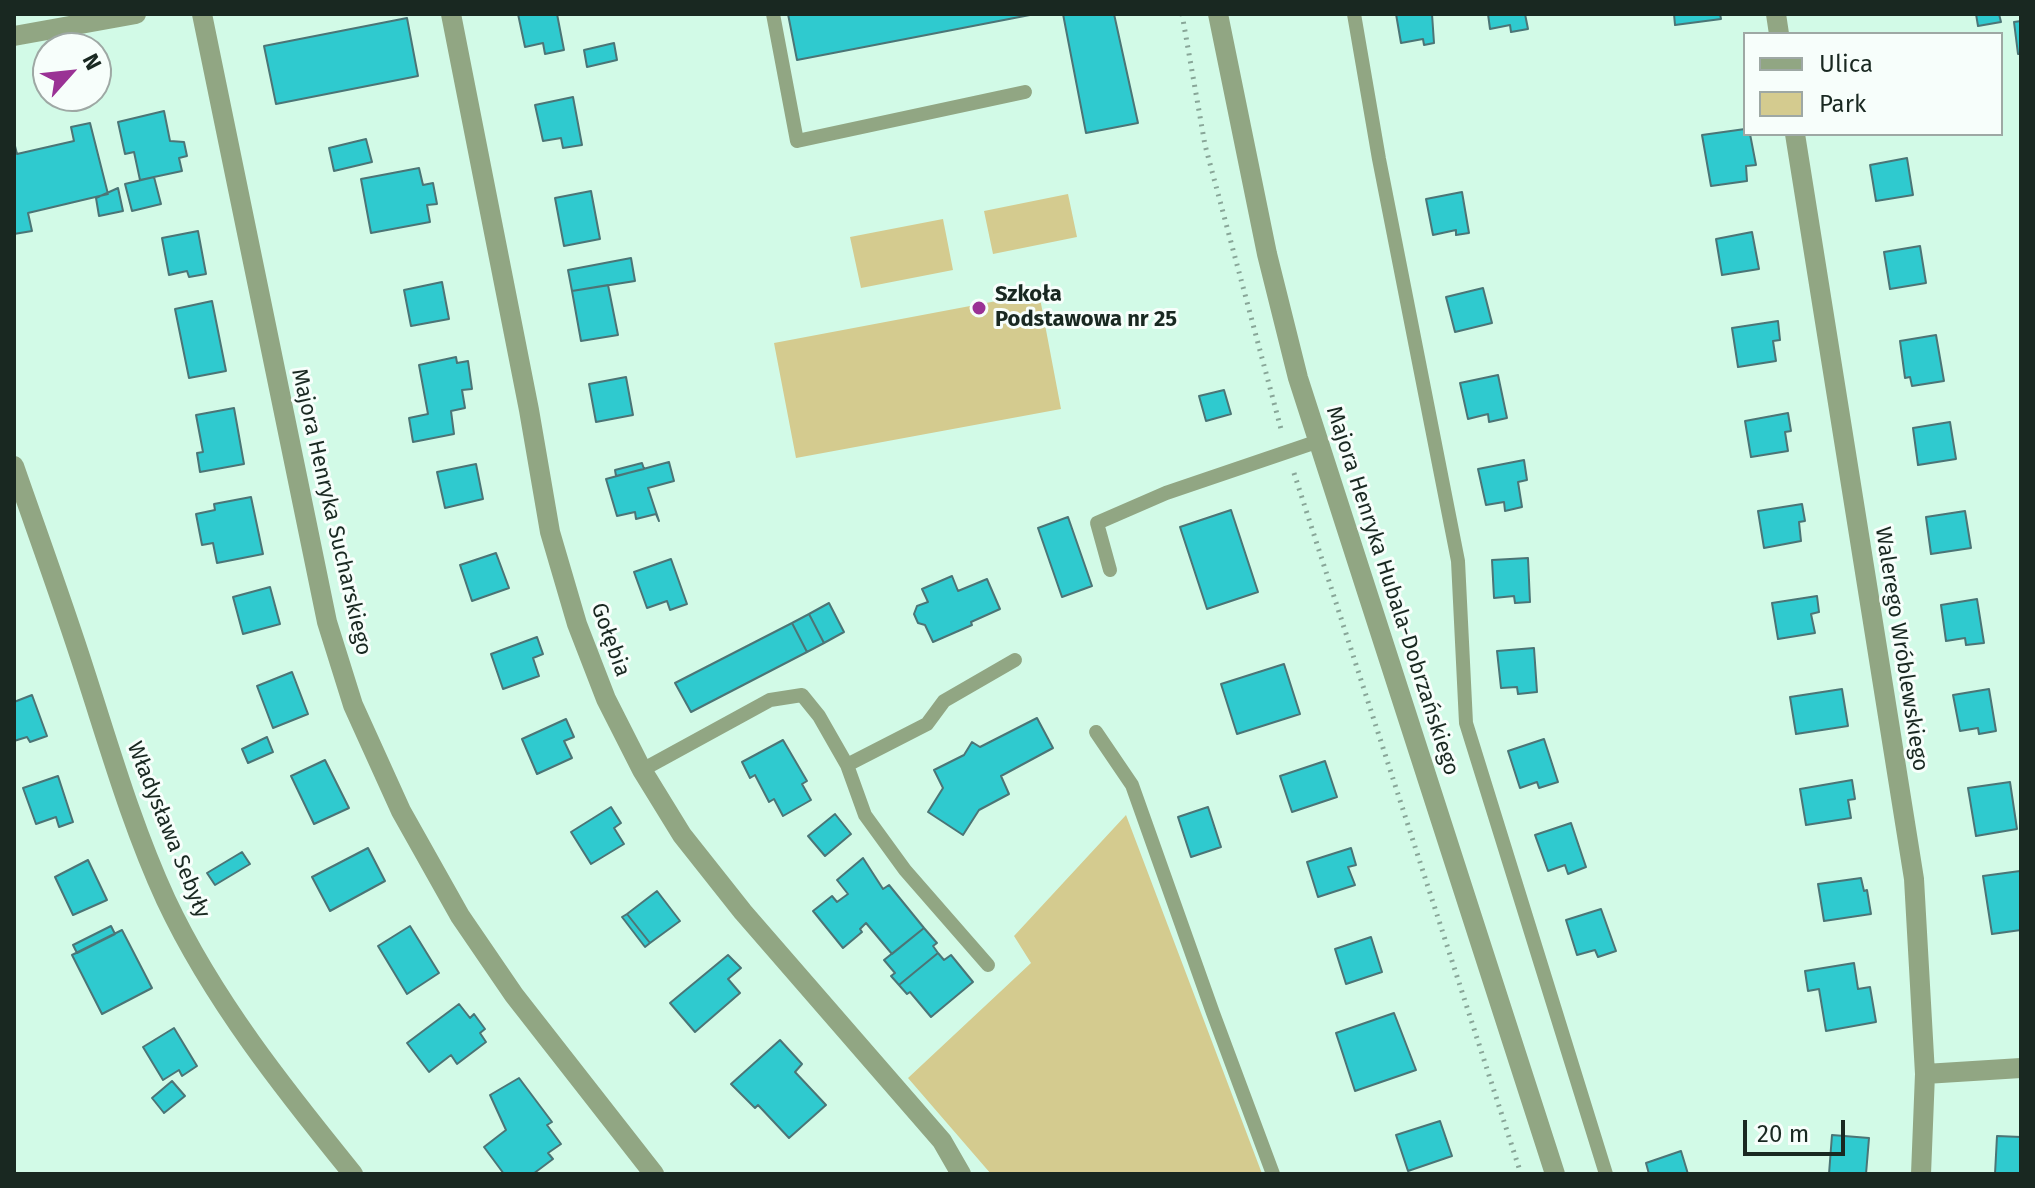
<!DOCTYPE html>
<html>
<head>
<meta charset="utf-8">
<style>
  body { margin:0 }
  #map { position:relative; width:2035px; height:1188px; overflow:hidden; background:#d2fae7; font-family:"Fira Sans",sans-serif }
  canvas { display:block }
  .frame { position:absolute; inset:0; border:16px solid #192821; pointer-events:none }
  .legend { position:absolute; left:1743px; top:32px; width:260px; height:104px; box-sizing:border-box; background:#f7fefb; border:2px solid #9ea8a4; margin:0; padding:10px 14px; list-style:none; font-size:24px; color:#192821 }
  .legend li { display:flex; align-items:center; gap:16px; height:40px }
  .legend b { width:40px; border:2px solid #9ea8a4 }
  .north { position:absolute; left:32px; top:32px; width:80px; height:80px; box-sizing:border-box; background:#f7fefb; border:2px solid #9ea8a4; border-radius:50%; rotate:63deg; font-size:22px; font-weight:700; line-height:32px; text-align:center; color:#192821 }
  .north::after { content:''; display:block; margin:auto; width:28px; height:36px; background:#9a3295; clip-path:polygon(50% 0,100% 100%,50% 72%,0 100%) }
  .scale { position:absolute; left:1743px; top:1120px; width:102px; height:36px; box-sizing:border-box; border:4px solid #192821; border-top:0; padding-left:10px; font-size:24px; line-height:28px; white-space:nowrap; color:#192821; -webkit-text-stroke:6px #f7fefb; paint-order:stroke }
</style>
</head>
<body>
<div id="map">
<canvas width="2035" height="1188"></canvas>
<div class="frame"></div>
<ul class="legend">
<li><b style="height:10px;background:#91a683"></b>Ulica</li>
<li><b style="height:22px;background:#d4cb8f"></b>Park</li>
</ul>
<div class="north">N</div>
<div class="scale">20 m</div>
</div>
<script>
const ctx = document.querySelector('canvas').getContext('2d');
ctx.lineJoin = 'round';
function fill(path, color) { ctx.fillStyle = color; ctx.fill(path, 'evenodd'); }
function trace(path, color, width, dash) { ctx.strokeStyle = color; ctx.lineWidth = width; ctx.lineCap = dash ? 'butt' : 'round'; ctx.setLineDash(dash || []); ctx.stroke(path); }
function write(font, color, halo, rows, align = 'center') {
  ctx.font = font + ' "Fira Sans",sans-serif'; ctx.lineWidth = 6; ctx.setLineDash([]); ctx.textBaseline = 'middle'; ctx.strokeStyle = halo; ctx.fillStyle = color; for (const [text, x, y, turn = 0] of rows) {
    ctx.save(); ctx.translate(x, y); ctx.rotate((+turn || 0) * Math.PI / 180); ctx.textAlign = isNaN(turn) ? turn : align; if (halo) ctx.strokeText(text, 0, 0); ctx.fillText(text, 0, 0); ctx.restore();
  }
}
fill(new Path2D(`
  M1068 194 1077 237 993 254 984 211Z
  M943 219 953 270 861 288 850 237Z
  M1039 293 1061 409 796 458 774 343Z
  M1126 815 1261 1171 1262 1174H991L908 1078 1031 963 1014 936Z`), '#d4cb8f');
const building = new Path2D(`
  M518 14H557L564 50 545 54 543 43 525 47Z
  M788 14H1035L797 60Z
  M1063 14H1114L1138 123 1086 133Z
  M1396 14H1432L1434 43 1424 45 1423 39 1401 43Z
  M1488 14H1525L1528 29 1511 32 1510 25 1490 29Z
  M1674 14H1720L1721 19 1675 25Z
  M1976 14H1999L2001 22 1978 26Z
  M407 18 418 76 276 104 264 46Z
  M2021 21V54H2018L2014 22Z
  M614 43 617 60 587 67 584 50Z
  M573 97 582 145 563 148 561 138 543 141 535 105Z
  M164 111 170 141 184 142 187 156 179 158 182 171 140 180 134 152 125 154 118 122Z
  M90 123 108 194 28 213 32 231 14 234V142L17 154 74 141 71 127Z
  M1745 129V134H1750L1756 165 1746 166 1747 181 1711 186 1702 135Z
  M366 139 372 162 334 171 329 148Z
  M1907 158 1913 195 1876 201 1870 165Z
  M419 168 423 185 433 183 437 204 427 205 430 222 371 233 361 179Z
  M154 177 161 204 132 211 125 184Z
  M118 188 123 211 99 216 96 198Z
  M591 191 600 239 564 246 555 198Z
  M1462 192 1469 233 1456 235V230L1433 235 1426 199Z
  M198 231 206 274 189 277 187 271 169 275 162 238Z
  M1752 232 1759 269 1722 275 1716 239Z
  M1920 246 1926 283 1890 289 1884 252Z
  M631 258 635 281 572 291 568 270Z
  M442 282 449 319 411 326 404 290Z
  M608 285 618 335 581 341 572 291Z
  M1483 288 1492 323 1455 332 1446 297Z
  M212 301 226 371 189 378 175 309Z
  M1778 321 1780 340 1773 341 1776 361 1738 367 1732 328Z
  M1936 335 1944 381 1912 386 1910 377 1905 378 1900 341Z
  M456 357 457 363 468 361 472 389 462 390 465 408 451 411 454 434 413 442 409 418 428 414 419 365Z
  M1498 375 1507 418 1489 422 1488 414 1468 419 1460 383Z
  M626 377 633 415 596 422 589 384Z
  M1224 390 1231 414 1206 421 1199 396Z
  M234 408 244 464 200 472 197 453 203 452 196 415Z
  M1788 413 1791 431 1785 432 1788 451 1751 457 1745 421Z
  M1950 422 1956 459 1918 465 1913 428Z
  M1524 460 1527 480 1518 482 1522 507 1505 511 1504 502 1486 505 1478 469Z
  M669 462 674 481 648 488 659 521 656 514 636 519 635 512 617 516 606 479Z
  M642 463 644 469 616 476 615 470Z
  M476 464 483 499 445 508 437 472Z
  M251 497 263 554 217 563 213 543 202 545 196 514 215 510 214 504Z
  M1802 504 1805 521 1799 522 1801 541 1764 548 1758 511Z
  M1231 510 1258 592 1207 609 1180 527Z
  M1965 511 1971 548 1931 554 1926 517Z
  M1068 517 1092 586 1062 597 1038 528Z
  M496 553 509 588 472 601 460 565Z
  M1528 558 1530 602 1515 603 1514 596 1494 598 1492 560Z
  M671 559 687 604 670 610 667 601 647 608 634 572Z
  M952 576 958 591 987 579 1000 609 971 622 972 625 933 642 925 625 918 623 914 614 917 606 928 602 922 589Z
  M270 587 280 624 243 634 233 597Z
  M1817 596 1819 612 1811 614 1815 633 1778 639 1772 603Z
  M1977 599 1984 643 1966 645 1965 638 1946 641 1941 605Z
  M829 603 844 632 824 643 809 614Z
  M809 614 824 643 807 652 792 623Z
  M792 623 807 652 691 712 675 683Z
  M537 637 543 654 533 658 539 676 503 689 491 654Z
  M1534 648 1537 692 1518 694 1517 687 1501 688 1497 651Z
  M1284 664 1300 714 1237 734 1221 684Z
  M292 672 308 714 273 728 257 686Z
  M1842 689 1848 726 1796 734 1790 697Z
  M1989 689 1996 731 1979 734 1978 728 1960 731 1953 695Z
  M32 695 47 736 30 742 27 737 14 741V702Z
  M1037 718 1053 748 1001 776 1009 794 979 810 963 835 928 812 943 788 934 770 964 755 972 742 980 747Z
  M566 719 574 737 564 741 572 758 537 774 522 739Z
  M267 737 273 752 248 763 242 749Z
  M1544 739 1558 782 1539 788 1537 782 1520 788 1508 751Z
  M783 740 807 781 802 784 811 800 783 816 774 799 769 802 755 775 750 778 742 762Z
  M325 760 349 808 314 824 291 776Z
  M1325 761 1337 797 1292 812 1280 776Z
  M58 776 73 822 59 827 56 817 36 824 23 788Z
  M1852 780 1855 799 1848 800 1851 818 1806 825 1800 789Z
  M2010 782 2017 829 1976 836 1968 788Z
  M611 807 621 823 614 828 624 844 591 864 571 832Z
  M1208 807 1221 847 1191 857 1178 817Z
  M835 814 851 834 825 856 808 836Z
  M1571 823 1586 867 1568 874 1565 865 1548 871 1535 835Z
  M368 848 385 881 330 911 312 877Z
  M1351 848 1356 865 1348 867 1355 885 1318 897 1307 862Z
  M242 852 250 864 215 885 207 873Z
  M863 858 883 889 889 885 924 928 892 954 866 923 860 929 862 932 843 948 813 911 832 896 837 902 848 894 837 880Z
  M88 860 107 900 73 915 55 877Z
  M2020 871 2021 930 1992 934 1983 876Z
  M1861 878 1864 891 1867 890 1871 914 1824 921 1818 884Z
  M657 891 680 921 650 943 627 914Z
  M1601 909 1616 951 1598 957 1595 950 1577 955 1566 920Z
  M627 914 650 943 645 947 622 917Z
  M111 926 115 934 77 953 73 945Z
  M410 926 439 973 407 994 378 946Z
  M924 928 937 943 933 946 938 953 899 985 891 976 895 973 884 960Z
  M122 930 152 988 102 1014 72 955Z
  M1371 937 1382 972 1346 984 1335 949Z
  M938 953 944 960 951 955 973 982 931 1017 910 992 907 994 899 985Z
  M728 955 741 968 728 979 740 993 695 1032 670 1003Z
  M1854 963 1858 989 1870 987 1876 1022 1826 1031 1819 989 1808 991 1805 971Z
  M459 1004 470 1018 474 1014 485 1029 480 1033 486 1042 457 1064 451 1055 429 1072 407 1043Z
  M1394 1013 1416 1070 1355 1091 1336 1033Z
  M174 1028 197 1066 182 1076 179 1070 163 1080 143 1047Z
  M780 1040 802 1064 795 1072 826 1105 789 1138 758 1105 755 1108 731 1084Z
  M519 1078 552 1122 547 1125 561 1144 548 1153 553 1159 533 1174H504L484 1147 506 1130 490 1095Z
  M172 1081 185 1096 164 1113 152 1098Z
  M1440 1121 1452 1156 1408 1171 1396 1135Z
  M1832 1135 1869 1138 1866 1174H1829Z
  M1997 1136 2021 1137V1174H1995Z
  M1681 1151 1688 1174H1649L1646 1163Z`);
fill(building, '#2fcacf');
trace(building, '#4b7576', 2);
trace(new Path2D(`
  M1182 14 1205 145 1281 429
  M1294 473 1521 1174`), '#88a698', 5, [2, 6]);
trace(new Path2D(`
  M773 14 797 141 1025 92
  M1354 14 1379 159 1458 561 1466 723 1606 1174
  M1110 570 1097 523 1166 493 1319 441
  M1096 732 1132 785 1213 1013 1273 1174
  M847 765 927 724 944 701 1015 660
  M642 770 770 700 802 695 819 716 847 765 865 815 905 870 988 965`), '#91a683', 14);
trace(new Path2D(`
  M202 14 327 622 353 705 401 811 460 916 514 995 654 1174
  M451 14 529 410 550 532 577 624 606 699 642 770 682 835 743 912 942 1141 961 1174
  M1776 14 1779 34
  M14 36 136 14
  M1795 134 1914 879 1925 1074 1921 1174
  M14 466C38 535 63 603 85 672 110 749 132 826 166 900 213 1000 284 1089 353 1174
  M1925 1074 2021 1068`), '#91a683', 20);
trace(new Path2D(`
  M1218 14 1267 254 1298 378 1555 1174`), '#91a683', 20);
for (const [x, y, r, color] of [
  [979,308,8,"#9a3295"]
]) { const dot = new Path2D(); dot.arc(x, y, r, 0, 2 * Math.PI); ctx.fillStyle = color; ctx.fill(dot); trace(dot, '#f7fefb', 3); }
write('bold 22px', '#192821', '#f7fefb', [
  ["Szkoła",995,295],
  ["Podstawowa nr 25",995,320]
], 'left');
write('22px', '#192821', '#f7fefb', [
  ["Majora Henryka Sucharskiego",331,512,77],
  ["Majora Henryka Hubala-Dobrzańskiego",1392,591,72],
  ["Gołębia",610,640,70],
  ["Walerego Wróblewskiego",1901,649,81],
  ["Władysława Sebyły",168,830,68]
]);
</script>
</body>
</html>
